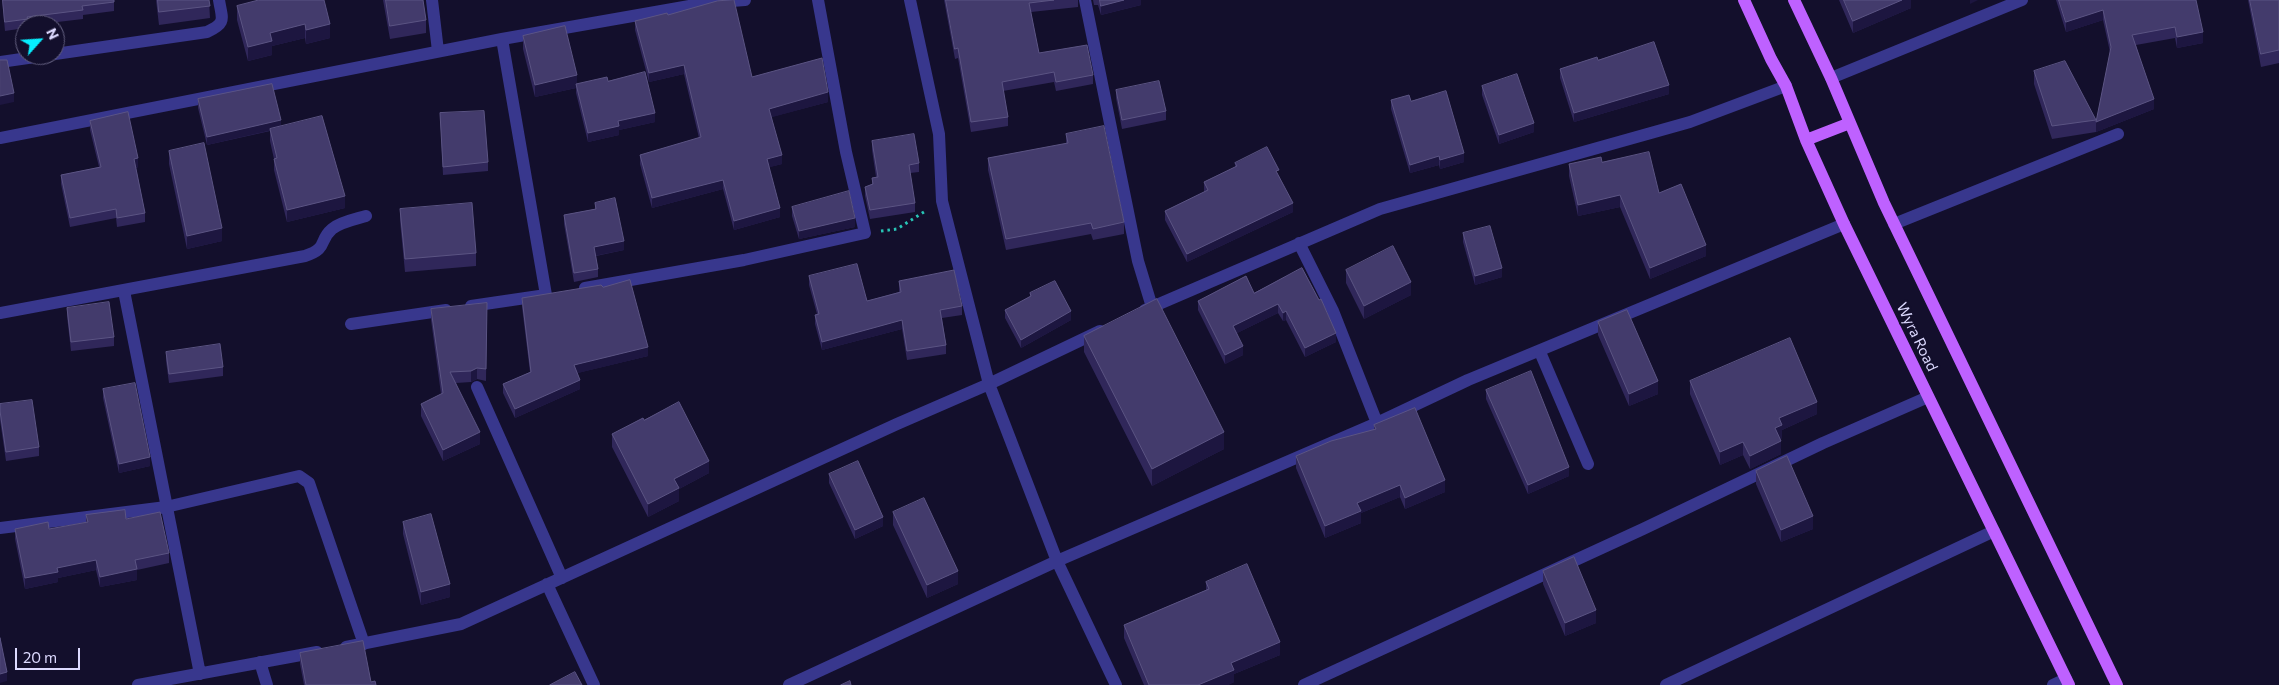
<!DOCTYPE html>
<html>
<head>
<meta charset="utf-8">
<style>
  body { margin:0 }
  #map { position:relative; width:2279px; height:685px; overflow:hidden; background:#130f2c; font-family:Commissioner,sans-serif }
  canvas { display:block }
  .north { position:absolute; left:15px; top:15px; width:50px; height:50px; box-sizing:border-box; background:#130f2c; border:1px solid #646080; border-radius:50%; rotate:64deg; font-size:14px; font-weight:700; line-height:20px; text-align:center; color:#dddaff }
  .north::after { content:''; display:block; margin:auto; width:18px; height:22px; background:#06eeff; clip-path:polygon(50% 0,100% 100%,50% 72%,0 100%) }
  .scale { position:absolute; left:15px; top:648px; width:65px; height:22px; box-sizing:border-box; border:2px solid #dddaff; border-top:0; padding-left:6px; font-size:15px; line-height:18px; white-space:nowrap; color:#dddaff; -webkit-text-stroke:4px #130f2c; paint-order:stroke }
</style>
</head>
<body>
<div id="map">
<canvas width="2279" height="685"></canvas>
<div class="north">N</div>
<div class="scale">20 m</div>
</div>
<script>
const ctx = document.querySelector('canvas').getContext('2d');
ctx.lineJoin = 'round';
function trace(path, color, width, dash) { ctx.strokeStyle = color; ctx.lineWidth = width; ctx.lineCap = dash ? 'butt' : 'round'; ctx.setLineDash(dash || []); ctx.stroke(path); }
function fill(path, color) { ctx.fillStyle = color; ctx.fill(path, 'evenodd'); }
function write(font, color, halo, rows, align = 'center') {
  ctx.font = font + ' Commissioner,sans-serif'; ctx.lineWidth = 4.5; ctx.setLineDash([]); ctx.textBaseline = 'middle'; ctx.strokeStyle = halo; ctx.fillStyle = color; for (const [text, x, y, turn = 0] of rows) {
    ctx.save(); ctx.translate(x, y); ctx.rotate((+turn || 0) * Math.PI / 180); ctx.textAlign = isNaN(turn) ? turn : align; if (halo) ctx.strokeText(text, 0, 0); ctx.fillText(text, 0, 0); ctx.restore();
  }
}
trace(new Path2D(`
  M881 231 897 229 927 210`), '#28c5b6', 3, [2.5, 4]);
trace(new Path2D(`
  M432 0 438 51
  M910 0 939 134 942 201 989 384 1057 561 1116 685
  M1085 0 1138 261 1152 307
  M55 54 207 32C227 23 222 19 219 0
  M0 62 49 55
  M1831 78 2022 0
  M0 138 502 39 706 3 745 0
  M1894 224 2118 134
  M1299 243 1333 311 1377 423
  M585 288 744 260 865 233 846 152 818 0
  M124 291 200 674
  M471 306 546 295 502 39
  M1145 310 1380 209 1690 122 1786 86
  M0 313 305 256C329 248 318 241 332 229 340 222 356 219 366 216
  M351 324 446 310
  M1540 352 1588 464
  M477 387 562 578
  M0 528 166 507 299 476 309 483 364 644
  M547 584 594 685
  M346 647 461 624 897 424 989 384 1100 331
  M260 662 267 685
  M138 685 317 652
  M789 685 1057 561 1377 423 1468 380 1844 224
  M1304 685 1643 529 1823 443 1928 397
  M1666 685 1994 531
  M2053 685 2066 679`), '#38378d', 12);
trace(new Path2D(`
  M1744 0 1771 59 1786 86 1806 140 1844 224 2069 685
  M1794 0 1831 78 1884 203 2117 685
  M1806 140 1850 123`), '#be61ff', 12);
fill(new Path2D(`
  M2 0H114V11L83 15V19L32 25H25V28L5 31Z
  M156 0H209L210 18 159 25Z
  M259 0 330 38 306 44 305 38 272 46V55L248 61 237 20V6Z
  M383 0H423L426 20V33L390 39Z
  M944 0H1078V7L1031 12 1039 53 1093 75V84L1056 91 1054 82 1003 91 1008 117V126L971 132 958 58 955 59Z
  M1093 0H1141V5L1101 15 1098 5H1094Z
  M1839 0H1911V8L1853 33Z
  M2056 0H2196L2203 43 2177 48 2175 38 2136 45 2154 109 2096 132 2052 139 2034 84V71L2096 120V122L2110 52 2103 20 2066 32Z
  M2248 0H2279V63L2261 67Z
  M668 15 752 77 828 102 771 117 782 164 769 167 780 217 734 230 723 189 652 208 640 164V155L699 138 684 74 649 82 635 30V21Z
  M523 36 577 84 608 81 655 122 619 130V135L588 142 576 93V88L535 97 523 49Z
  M1598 60 1669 94 1574 122 1560 78V69Z
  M1482 86 1534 132 1499 144 1482 95Z
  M1116 90 1166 111V120L1122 129 1116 98Z
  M198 99 281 126 345 208 287 222 274 170V159L270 141V131L207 145 198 108Z
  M1391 100 1411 101 1464 162 1440 169 1439 165 1410 173 1391 109Z
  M440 113 488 162V171L443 175Z
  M90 121 138 167 136 168 145 213V222L117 227 116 218 70 227 61 184V175L99 167 90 130Z
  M1066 134 1124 222V234L1093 240 1091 234 1006 250 988 170V158L1066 144Z
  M872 141 919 163V172L910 173 915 203V212L870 219 865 196V187L872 184V178L876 177 872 150Z
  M169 151 222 241 187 249 169 164Z
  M1602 162 1659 193 1706 256 1650 279 1620 207 1578 216 1569 176V164Z
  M1235 163 1279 176 1293 212 1187 262 1165 220V211L1204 192V182L1235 167Z
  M595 203 624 250 596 256 598 269V277L574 282 564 224V215L595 209Z
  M792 207 855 227 799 239 792 216Z
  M400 209 476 253V266L405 272 400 221Z
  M1463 233 1502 277 1475 285 1463 242Z
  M1302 268 1336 342 1305 357 1286 320 1283 321 1278 313 1237 333 1243 355 1225 364 1198 310V301L1254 293Z
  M1346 270 1411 295 1364 319 1346 283Z
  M809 276 867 301 899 292V281L962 306V315L942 318 946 345V354L907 360 902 329 822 350 815 324V315L817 314 809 285Z
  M1030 293 1071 320 1021 348 1005 318V310L1030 297Z
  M522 298 648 356 577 373 580 389 515 418 503 393V384L530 372 522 307Z
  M487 303 486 381 477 379 471 382 456 383 480 444 443 461 421 416V404L441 394 431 320V309Z
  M67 308 114 337V346L71 351 67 316Z
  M1598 322 1658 394 1629 406 1598 335Z
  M1084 336 1224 449 1152 486 1084 352Z
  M166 352 223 367V376L169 383 166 361Z
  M1690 381 1817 414 1782 430V438L1780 439 1781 454 1750 469 1743 455 1720 465 1690 394Z
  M103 389 150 466 119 473 103 398Z
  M1486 390 1569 476 1528 494 1486 399Z
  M0 404 39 447V456L6 461 0 420Z
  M644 420 709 473 679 489V501L648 517 612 447V434Z
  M1374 425 1445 492 1405 509 1400 497 1361 513V523L1325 538 1296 468V456L1374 430Z
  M1756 471 1813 529 1781 542 1756 484Z
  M829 474 883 526 855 539 829 483Z
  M893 512 958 584 927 598 893 525Z
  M86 515 126 519 169 553V563L137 570V580L100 587 96 570 58 578V582L25 589 15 539V529H49L86 522Z
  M403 522 450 597 421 605 403 534Z
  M1543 571 1596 623 1565 636 1543 584Z
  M1206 582 1280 655 1234 674V682L1228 685H1144L1124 638V625L1206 590Z
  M300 653 371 682 376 685H304L300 664Z`), '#30275a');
fill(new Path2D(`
  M1124 0H1141V5L1101 15V6Z
  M1902 0H1911V8L1853 33V21Z
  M1970 0H1978L1970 4Z
  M2103 10V20L2066 32V22Z
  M305 24V38L272 46V55L248 61V47L270 33Z
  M330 24V38L306 44V30Z
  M2203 32V43L2177 48V37Z
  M684 65V74L649 82V73Z
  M577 75V88L576 84V88L535 97V85Z
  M1669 85V94L1574 122V113Z
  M828 92V102L769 118V109Z
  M14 93V102L0 105V96Z
  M2154 99V109L2096 132V122Z
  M655 113V122L619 130V135L588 142V133L618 121Z
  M281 120V128L207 145V137Z
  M1534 123V132L1499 144V135Z
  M1464 153V162L1440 169V160Z
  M782 155V164L767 168V159Z
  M1439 156V165L1410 173V165Z
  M138 158V167L134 168V159Z
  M723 180V189L652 208V198Z
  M1620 195V207L1578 216V205Z
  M345 196V208L287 222V210Z
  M1293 203V212L1187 262V254Z
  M780 208V217L734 230V221Z
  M855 218V227L799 239V231Z
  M222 228V241L187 249V236Z
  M624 241V250L594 256V247Z
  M1706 245V256L1650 279V268Z
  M1502 268V277L1475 285V276Z
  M1411 282V295L1364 319V306Z
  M1278 304V313L1233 335V326Z
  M1071 311V320L1021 348V340Z
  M1286 311V320L1283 321V313Z
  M902 320V329L822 350V342Z
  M1336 333V342L1305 357V348Z
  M1243 346V355L1225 364V355Z
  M648 347V356L574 374V365Z
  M477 368V379L471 382V371Z
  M580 380V389L515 418V409Z
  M1658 381V394L1629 406V394Z
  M1817 402V414L1782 430V438L1775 441V428L1779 418Z
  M480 432V444L443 461V450Z
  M1224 432V449L1152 486V469Z
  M1781 441V454L1750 469V456Z
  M1743 442V455L1720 465V452Z
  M150 457V466L119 473V464Z
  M709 461V473L679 489V501L648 517V504L674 479Z
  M1569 467V476L1528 494V485Z
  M1445 480V492L1405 509V498Z
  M1400 485V497L1361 513V523L1325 538V526L1357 503Z
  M1813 516V529L1781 542V530Z
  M883 517V526L855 539V530Z
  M96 560V570L58 578V582L25 589V578L57 568Z
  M137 569V580L100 587V577Z
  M958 571V584L927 598V585Z
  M450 584V597L421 605V592Z
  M1596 610V623L1565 636V623Z
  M1280 642V655L1234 674V682L1228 685H1198L1231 663Z
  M7 672V681L0 683V674Z`), '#1d1640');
const building = new Path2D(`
  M3 0H114V2L82 6 83 10 27 17 28 19 5 22Z
  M158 0H209L210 6 159 12Z
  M259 0H324L330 24 306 30 305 24 270 33 272 41 248 47 237 6Z
  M386 0H423L426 20 390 26Z
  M734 0 752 77 822 58 828 92 769 109 782 155 767 159 780 208 734 221 723 180 652 198 640 155 701 137 684 65 649 73 635 21 667 13 668 15 717 1Z
  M946 0H1054L1029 3 1039 53 1087 45 1093 75 1056 82 1054 72 1002 82 1008 117 971 122 958 48 955 49Z
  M1100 0H1124L1101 6Z
  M1844 0H1902L1853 21Z
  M2059 0H2196L2203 32 2177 37 2175 27 2132 35 2154 99 2096 122 2111 47 2103 10 2066 22Z
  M2250 0H2279V50L2261 54Z
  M565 26 577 75 535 85 523 36Z
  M1654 42 1669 85 1574 113 1560 69 1597 57 1598 60Z
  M0 60H7L14 93 0 96Z
  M2065 61 2096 120 2052 126 2034 71Z
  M645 72 655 113 618 121 619 126 588 133 576 84 607 77 608 81Z
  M1517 74 1534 123 1499 135 1482 86Z
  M1159 81 1166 111 1122 120 1116 90Z
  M272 84 281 120 207 137 198 99Z
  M1446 91 1464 153 1440 160 1439 156 1410 165 1391 100 1409 95 1411 101Z
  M484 111 488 162 443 167 440 113Z
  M128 112 138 158 134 159 145 213 117 218 116 209 70 218 61 175 101 167 90 121Z
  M322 116 345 196 287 210 274 159 277 158 270 129Z
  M1104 126 1124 222 1093 229 1091 223 1006 239 988 158 1068 143 1066 134Z
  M914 134 919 163 909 165 915 203 870 210 865 187 873 184 872 178 878 177 872 141Z
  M204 143 222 228 187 236 169 151Z
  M1267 147 1279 170 1276 171 1293 203 1187 254 1165 211 1208 190 1204 182 1237 166 1235 163Z
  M1649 152 1659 193 1681 184 1706 245 1650 268 1620 195 1578 205 1569 164 1601 157 1602 162Z
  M849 191 855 218 799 231 792 207Z
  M615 198 624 241 594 247 598 269 574 273 564 215 596 209 595 203Z
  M472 203 476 253 405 259 400 209Z
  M1490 226 1502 268 1475 276 1463 233Z
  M1393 246 1411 282 1364 306 1346 270Z
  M857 264 867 301 901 292 899 281 954 270 962 306 940 310 946 345 907 351 902 320 822 342 815 315 819 314 809 276Z
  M1302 268 1319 300 1321 299 1336 333 1305 348 1286 311 1283 313 1278 304 1233 326 1243 346 1225 355 1198 301 1246 276 1254 293Z
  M630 280 648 347 574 365 580 380 515 409 503 384 531 372 522 298 601 285 603 287Z
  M1055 281 1071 311 1021 340 1005 310 1031 296 1030 293Z
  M1157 299 1224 432 1152 469 1084 336Z
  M109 302 114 337 71 342 67 308Z
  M487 303 486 369 477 368 471 371 450 372 480 432 443 450 421 404 443 393 431 309Z
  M1627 310 1658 381 1629 394 1598 322Z
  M1790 338 1817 402 1779 418 1782 425 1775 428 1781 441 1750 456 1743 442 1720 452 1690 381Z
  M220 344 223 367 169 374 166 352Z
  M1531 371 1569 467 1528 485 1486 390Z
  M135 383 150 457 119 464 103 389Z
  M32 400 39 447 6 452 0 411V404Z
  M679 402 709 461 674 479 679 488 648 504 612 434 643 418 644 420Z
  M1415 408 1445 480 1405 498 1400 485 1357 503 1361 511 1325 526 1296 456 1331 441 1376 429 1374 425Z
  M1787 456 1813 516 1781 530 1756 471Z
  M858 461 883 517 855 530 829 474Z
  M924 498 958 571 927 585 893 512Z
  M125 510 126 519 160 512 169 553 135 560 137 569 100 577 96 560 57 568 58 572 25 578 15 529 48 522 49 529 88 522 86 515Z
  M431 514 450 584 421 592 403 522Z
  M1574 557 1596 610 1565 623 1543 571Z
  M1247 564 1280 642 1231 663 1234 670 1198 685H1149L1124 625 1209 589 1206 582Z
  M0 638 7 672 0 674Z
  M363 641 371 682 375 681 376 685H306L300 653Z
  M575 672 582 685H550Z
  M850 681 851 685H841Z`);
fill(building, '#433b6c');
trace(building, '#5b5483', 1);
write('15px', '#dddaff', '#130f2c', [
  ["Wyra Road",1917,337,64]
]);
</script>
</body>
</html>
